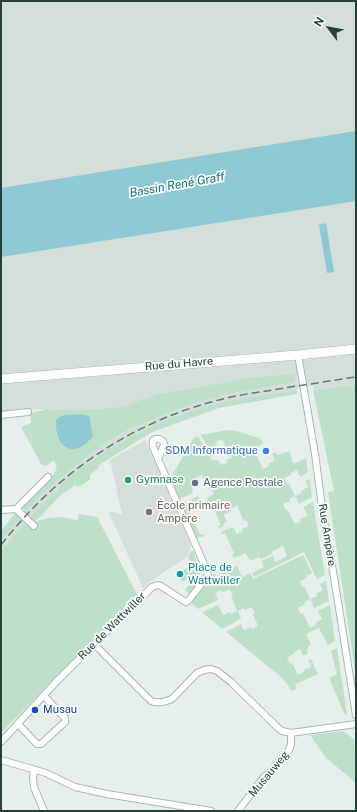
<!DOCTYPE html>
<html>
<head>
<meta charset="utf-8">
<style>
  body { margin:0 }
  #map { position:relative; width:357px; height:812px; overflow:hidden; background:#e6efeb; font-family:"Public Sans",sans-serif }
  canvas { display:block }
  .frame { position:absolute; inset:0; border:2px solid #24423a; pointer-events:none }
  .north { position:absolute; left:309px; top:8px; width:40px; height:40px; -webkit-text-stroke:3px #f7fbf9; paint-order:stroke; rotate:302deg; font-size:11px; font-weight:700; line-height:16px; text-align:center; color:#24423a }
  .north::after { content:''; display:block; margin:auto; width:14px; height:18px; background:#24423a; clip-path:polygon(50% 0,100% 100%,50% 72%,0 100%) }
</style>
</head>
<body>
<div id="map">
<canvas width="357" height="812"></canvas>
<div class="frame"></div>
<div class="north">N</div>
</div>
<script>
const ctx = document.querySelector('canvas').getContext('2d');
ctx.lineJoin = 'round';
function fill(path, color) { ctx.fillStyle = color; ctx.fill(path, 'evenodd'); }
function trace(path, color, width, dash) { ctx.strokeStyle = color; ctx.lineWidth = width; ctx.lineCap = dash ? 'butt' : 'round'; ctx.setLineDash(dash || []); ctx.stroke(path); }
function write(font, color, halo, rows, align = 'center') {
  ctx.font = font + ' "Public Sans",sans-serif'; ctx.lineWidth = 3.5; ctx.setLineDash([]); ctx.textBaseline = 'middle'; ctx.strokeStyle = halo; ctx.fillStyle = color; for (const [text, x, y, turn = 0] of rows) {
    ctx.save(); ctx.translate(x, y); ctx.rotate((+turn || 0) * Math.PI / 180); ctx.textAlign = isNaN(turn) ? turn : align; if (halo) ctx.strokeText(text, 0, 0); ctx.fillText(text, 0, 0); ctx.restore();
  }
}
fill(new Path2D(`
  M1 1H356V385L313 390V386H310L297 388V390L255 396 216 404 182 415 153 427 119 443 85 466 59 487 57 491 39 506 1 551V540L2 538 27 510 47 490 75 466 102 446 109 440 134 427 171 412 199 402 224 395 295 382 293 374 254 377 158 394 123 406 102 409 57 410 45 409 1 412Z
  M145 440 191 546 187 557 155 578 143 588 108 511 122 514 110 460Z`), '#d4dfda');
fill(new Path2D(`
  M294 374 295 382 224 395 199 402 171 412 134 427 109 440 102 446 75 466 47 490 25 512 22 506 54 474 57 467 54 460 46 466 41 464 21 427 31 423 30 413 44 410 45 409 57 410 102 409 123 406 158 394 254 377Z
  M356 385V677L328 492 334 491 313 390Z
  M297 390V394L219 408 152 432 99 465V468L90 474V480L78 487 75 485 61 495 35 522 49 518 62 517 77 520 79 514 97 517 137 594 1 733V551L39 506 57 491C63 479 83 467 94 459 103 454 111 447 120 443 150 426 183 413 216 404 243 397 270 394 297 390Z
  M228 430 236 431 259 438 264 443 258 446 259 448 252 451 255 457 257 456 263 469 269 466 268 464 275 460 272 454 276 452 277 455 290 451 293 464 306 458 308 472 300 477 297 470 291 473V475L284 478 287 484H289L295 496 301 493V491L308 487 305 481 310 479 312 497 299 504 295 496 289 499 290 501 283 504 286 510H288L295 524 301 521 300 519 308 516 303 507 313 502 325 575 317 579 304 552 254 577 252 573 264 567 261 561 273 556 275 562 287 556 283 546 271 552 272 554 261 559 259 557 250 561 246 553 234 558 232 555 234 553 225 533 222 534 221 532 233 527 237 534 243 531 242 529 249 526 246 520 244 521 237 506 231 509V511L224 515 227 521 223 524 224 526 219 528 218 527 221 525 211 503 197 510 191 499 198 496 202 503 208 500 207 498 214 494 211 488 209 489 202 475 196 478 197 480 190 483 193 489 192 491 193 493 179 499 171 477 193 439 198 436 212 460H218L221 465 227 463 226 460 233 457 230 451 228 452 222 439 216 442 217 445 209 448 201 435Z
  M186 501 192 512 190 513 200 535 203 534 204 536 196 539 181 504Z
  M16 512 21 517 1 540V531Z
  M191 551H193C202 574 205 574 189 594L185 589 190 585 187 579 182 582 179 575 191 563 188 558Z
  M303 555 312 573 306 576V578L300 581 302 587H305L310 599 317 596 316 594 323 590 320 584 326 581 329 601 314 608 310 599 304 602 305 604 298 608 301 614 303 613 310 628 316 625V622L322 619 318 611 330 605 335 641 328 645 319 628 306 634 311 644C308 647 306 649 308 653L303 656 300 649 294 652V654L287 658 290 664 292 663 298 675 304 672V670L311 667 308 660 311 659 318 674 295 684 297 689 291 691 288 685 280 676 226 632 241 624 244 630 251 627 252 629 258 626 253 614 255 613 252 607 245 610 244 608 238 611 241 618 239 619V620L222 629 202 612 218 605 223 615 230 612 231 614 237 611 231 596 233 595 230 589 223 592 221 590 215 593 218 600 198 609 191 603 213 578 212 575 215 574 217 577 223 572 237 566 242 577 250 573 253 579Z
  M337 648 347 714 345 715 329 678 337 674 331 651Z
  M343 731 354 739 356 759V783L326 758 310 735Z`), '#bfe0c8');
fill(new Path2D(`
  M356 131V201L1 257V188Z
  M326 223 334 272 327 273 319 225Z
  M81 414 89 416 93 436C89 441 81 449 74 449 59 450 55 431 56 420 63 412 72 416 81 414Z`), '#8ec9d4');
const street = new Path2D(`
  M298 355 315 454 324 522 334 577 356 715
  M1 415 28 412
  M16 509 34 526
  M1 510 16 509 48 477
  M94 644 151 701C158 704 165 702 172 699L197 673 204 670 211 669 217 671 231 682 276 726 282 731 291 733 356 724
  M18 724 37 744H41L65 722V718L44 696
  M1 742 56 682 152 587 158 585 161 586 184 601 186 602 189 600 206 578 208 576 207 571 158 459 164 445 163 441C158 437 151 438 153 446 154 451 157 455 158 459
  M1 760 46 773 75 787 107 794 211 811
  M34 770 33 778 34 787 44 811
  M238 811 263 778 272 770 289 750 291 744V733`);
const secondary = new Path2D(`
  M1 379 298 355 356 349`);
trace(street, '#a8b8b2', 8);
trace(secondary, '#a4bbb3', 10);
trace(street, '#fff', 6);
trace(secondary, '#fff', 9);
trace(new Path2D(`
  M1 545C58 471 136 419 227 398 248 393 269 391 290 387 312 384 334 380 356 377`), '#5f7d75', 1.5, [8, 4]);
for (const [x, y, r, color] of [
  [266,451,4,"#3f7fe0"],
  [128,480,4,"#2e9e5b"],
  [195,483,4,"#5c6f8a"],
  [149,512,4,"#8d6e63"],
  [180,574,4,"#0f9aa8"],
  [35,710,4,"#1a4fb4"]
]) { const dot = new Path2D(); dot.arc(x, y, r, 0, 2 * Math.PI); ctx.fillStyle = color; ctx.fill(dot); trace(dot, '#f7fbf9', 1.5); }
write('11px', '#24423a', '#f7fbf9', [
  ["Rue du Havre",179,364,-5],
  ["Rue Ampère",327,535,81],
  ["Rue de Wattwiller",112,626,-45],
  ["Musauweg",269,774,-50]
]);
write('11px', '#366cbe', '#f7fbf9', [
  ["SDM Informatique",258,451]
], 'right');
write('11px', '#27864d', '#f7fbf9', [
  ["Gymnase",136,480]
], 'left');
write('11px', '#4e5e75', '#f7fbf9', [
  ["Agence Postale",203,483]
], 'left');
write('11px', '#785e54', '#f7fbf9', [
  ["École primaire",157,506],
  ["Ampère",157,519]
], 'left');
write('11px', '#0d838f', '#f7fbf9', [
  ["Place de",188,568],
  ["Wattwiller",188,581]
], 'left');
write('11px', '#164399', '#f7fbf9', [
  ["Musau",43,710]
], 'left');
write('italic 12px', '#1c6f80', '#f7fbf9', [
  ["Bassin René Graff",177,185,-10]
]);
</script>
</body>
</html>
